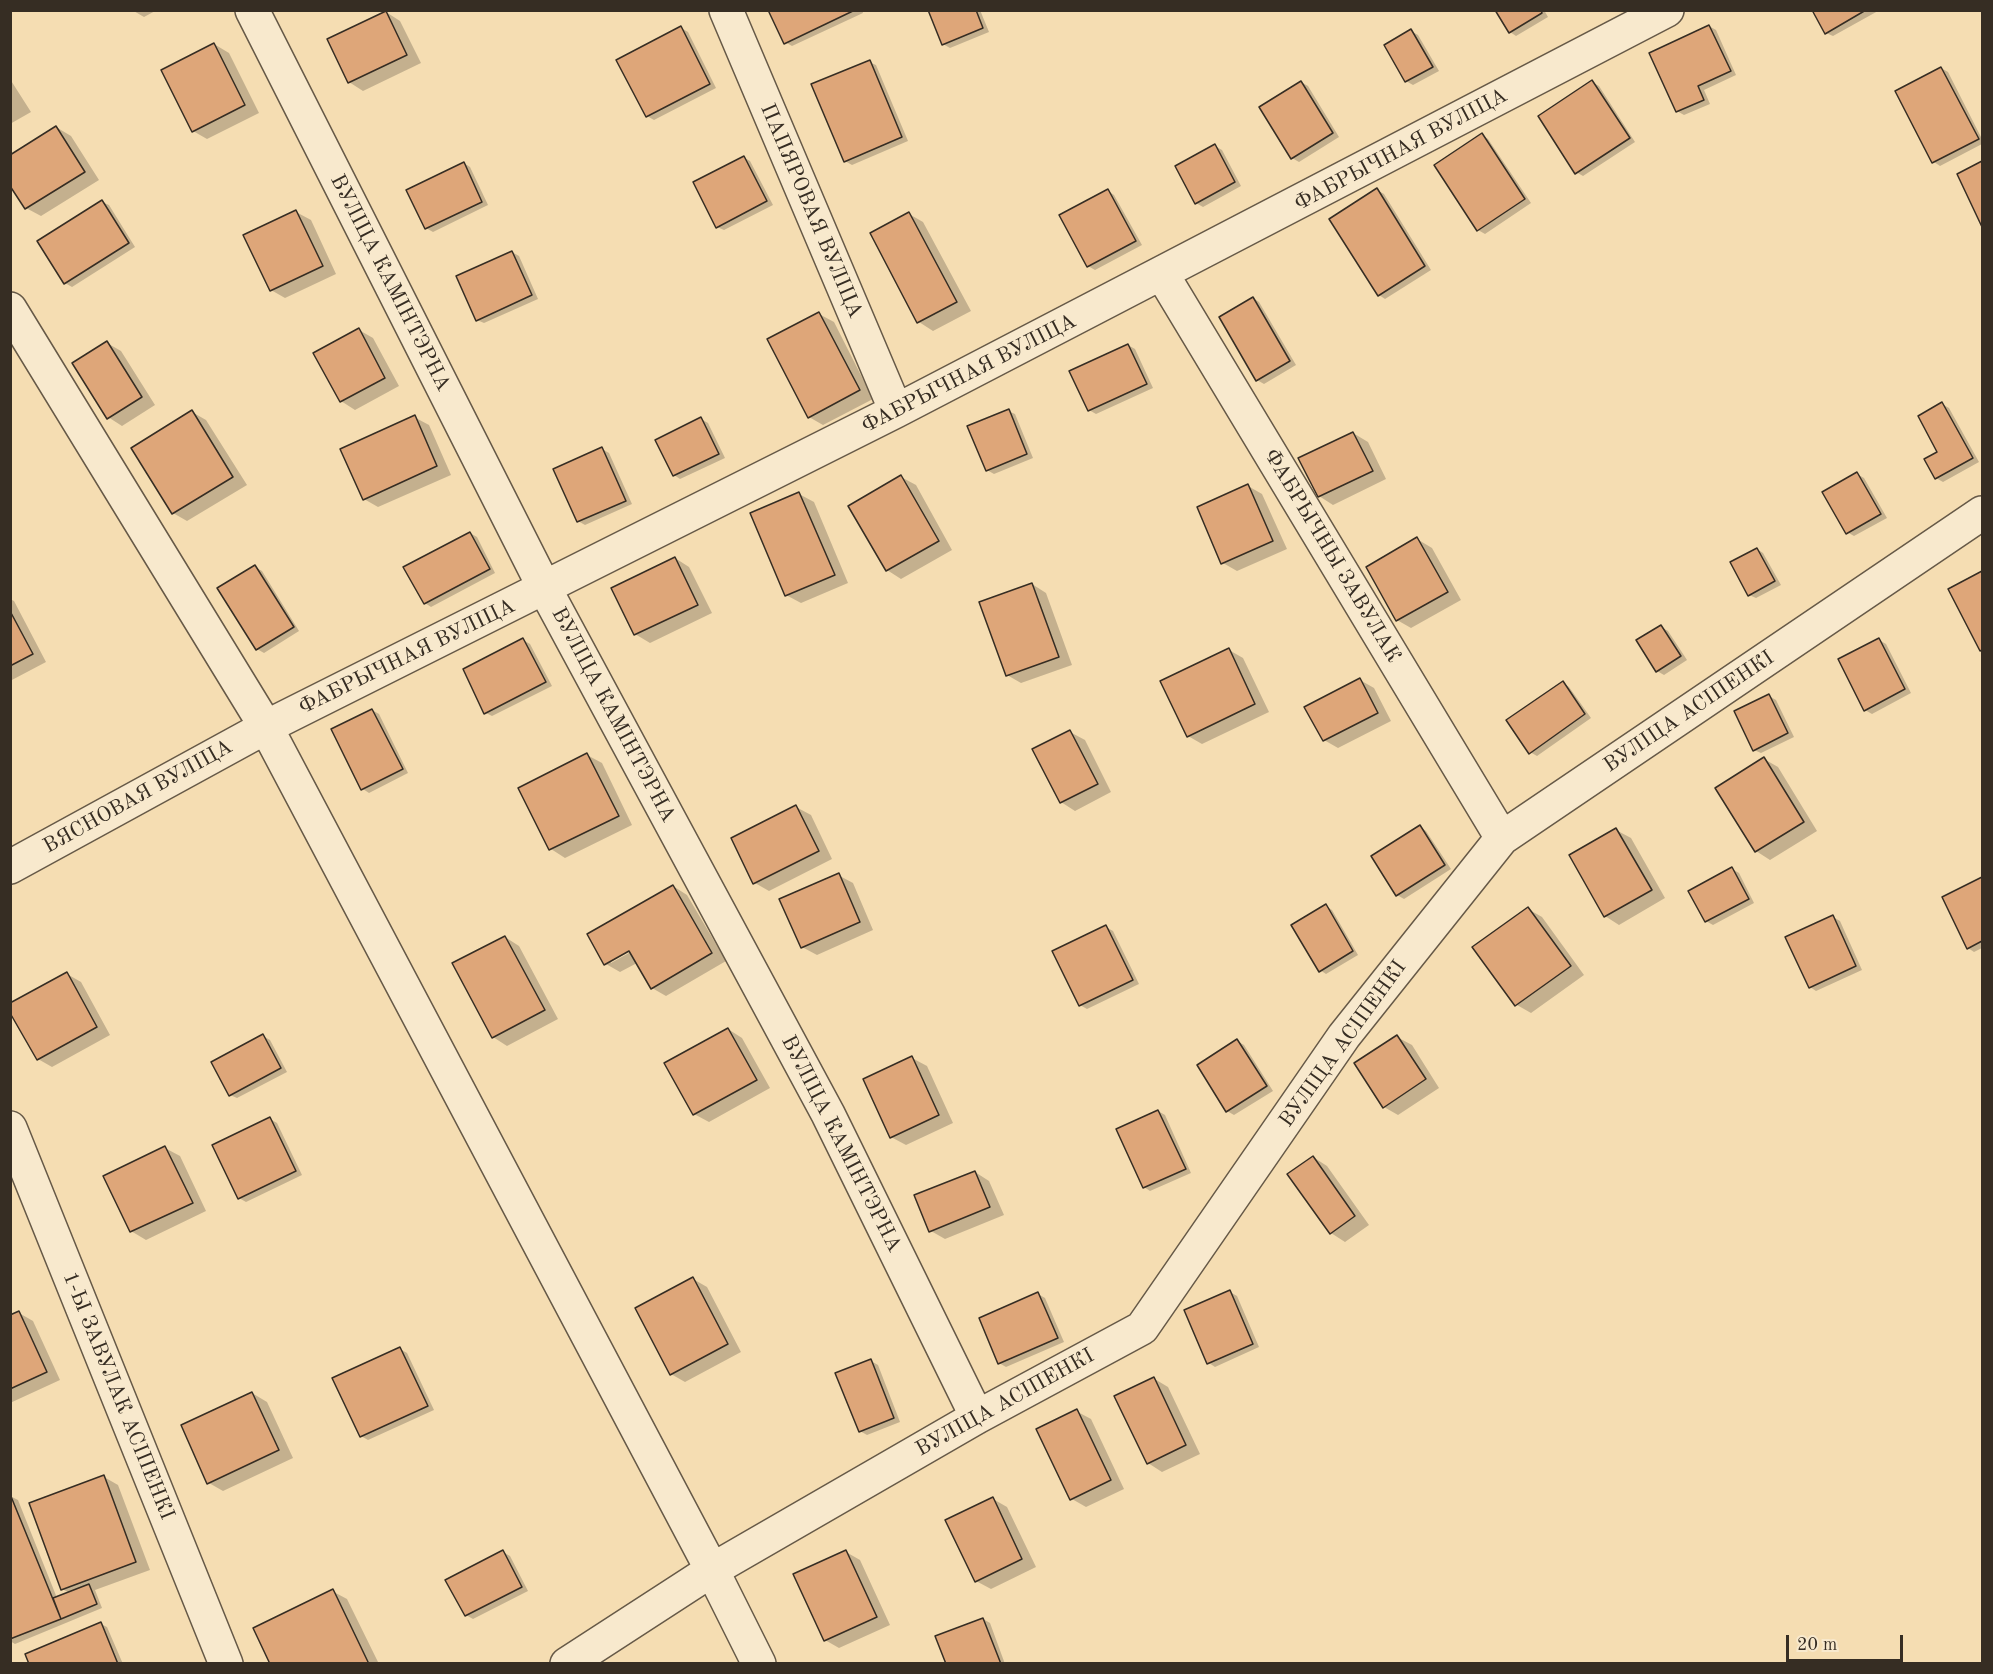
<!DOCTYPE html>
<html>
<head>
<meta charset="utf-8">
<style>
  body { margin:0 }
  #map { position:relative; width:1993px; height:1674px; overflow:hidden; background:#f5ddb2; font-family:"Old Standard TT",serif }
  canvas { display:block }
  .frame { position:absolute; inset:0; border:12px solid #362d23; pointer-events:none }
  .scale { position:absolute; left:1786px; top:1635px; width:117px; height:27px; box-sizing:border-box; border:3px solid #362d23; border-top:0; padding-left:8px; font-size:18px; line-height:21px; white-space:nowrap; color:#362d23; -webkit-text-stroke:4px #f8e9cd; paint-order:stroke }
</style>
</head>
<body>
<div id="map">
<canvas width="1993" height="1674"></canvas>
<div class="frame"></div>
<div class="scale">20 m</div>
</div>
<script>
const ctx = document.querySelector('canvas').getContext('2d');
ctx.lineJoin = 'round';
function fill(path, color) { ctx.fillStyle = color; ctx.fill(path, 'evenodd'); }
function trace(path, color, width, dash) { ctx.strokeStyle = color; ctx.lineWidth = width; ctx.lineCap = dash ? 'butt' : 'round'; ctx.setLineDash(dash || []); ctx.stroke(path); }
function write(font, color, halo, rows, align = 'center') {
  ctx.font = font + ' "Old Standard TT",serif'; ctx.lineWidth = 5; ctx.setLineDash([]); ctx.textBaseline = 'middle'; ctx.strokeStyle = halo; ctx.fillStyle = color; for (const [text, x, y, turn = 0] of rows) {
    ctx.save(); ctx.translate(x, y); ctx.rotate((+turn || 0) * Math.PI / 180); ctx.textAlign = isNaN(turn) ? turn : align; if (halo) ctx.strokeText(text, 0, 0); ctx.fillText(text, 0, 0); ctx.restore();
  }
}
fill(new Path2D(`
  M132 10H157L144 17Z
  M770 10H862L863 13 792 46 785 42Z
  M929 10H980L989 32 950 48 943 44Z
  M1497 10H1544L1548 17 1516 36 1510 32Z
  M1814 10 1878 11 1833 36 1826 33Z
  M386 12 400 21 421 63 363 91 349 82Z
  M1709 26 1716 30 1736 75 1704 90 1710 104 1684 115 1677 111Z
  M681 28 688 32 716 88 654 120 647 116Z
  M1411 31 1418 35 1439 71 1413 85 1406 81Z
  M214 44 229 53 259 113 207 139 193 131Z
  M869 62 876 65 908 141 852 165 845 161Z
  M1941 68 1948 72 1982 139V144L1940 166 1934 162Z
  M10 79 31 112 10 124Z
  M1301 82 1308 86 1339 137 1299 162 1292 158 1261 107Z
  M1592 82 1599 86 1635 142 1583 176 1576 172Z
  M56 127 71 136 99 180 41 216 26 208Z
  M1482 135 1488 139 1531 203 1485 234 1478 230Z
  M1215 146 1222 150 1241 186 1203 207 1196 203Z
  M743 157 750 161 773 205 724 230 717 227Z
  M464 163 470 167 488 205 433 232 426 228Z
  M1982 163V224L1959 174Z
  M1377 190 1384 194 1431 270 1385 299 1379 295Z
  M1108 191 1114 195 1142 245 1095 270 1088 266Z
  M102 202 109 205 135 247 72 287 65 283Z
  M296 212 311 220 336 274 285 298 271 290Z
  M909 214 923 222 971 311 933 331 919 322 872 234Z
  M512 252 519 256 538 299 484 323 477 320Z
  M1253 298 1259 302 1296 365 1264 384 1257 380Z
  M819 314 834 322 873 399 823 425 809 417Z
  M359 330 373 338 399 386 355 410 341 401Z
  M107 343 121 351 155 405 122 426 108 417Z
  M1128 345 1135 349 1153 388 1096 414 1089 410Z
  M1942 404 1949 408 1979 462 1943 482 1936 478Z
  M1008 411 1015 414 1033 458 994 474 987 470Z
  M192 412 206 420 247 485 187 521 173 513Z
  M414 417 429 425 451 475 378 507 364 499Z
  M701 419 708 423 725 458 680 479 674 475Z
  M1353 433 1368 442 1386 479 1333 505 1319 496Z
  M602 449 609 453 632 504 585 525 578 521Z
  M1857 474 1864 478 1887 518 1854 536 1847 532Z
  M901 477 916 485 952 550 901 579 887 570Z
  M1248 486 1262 494 1287 549 1237 571 1223 563Z
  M799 494 814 502 848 583 801 603 786 595Z
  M470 533 477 537 495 573 431 607 425 603Z
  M1417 539 1432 548 1461 600 1411 628 1397 620Z
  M1757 549 1763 553 1781 585 1756 598 1749 595Z
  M675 558 689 567 712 613 650 643 635 634Z
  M255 567 262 571 299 631 264 653 257 649Z
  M1982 573V651L1950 590Z
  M1032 584 1046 593 1072 665 1021 683 1007 675Z
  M10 599 14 601 46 662 10 681Z
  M1661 627 1668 631 1687 660 1664 675 1657 671Z
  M523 640 530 644 552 686 492 716 486 713Z
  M1879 640 1886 644 1911 693 1872 714 1865 710Z
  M1229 650 1243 658 1269 712 1202 744 1188 736Z
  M1360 680 1374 688 1391 721 1338 748 1324 740Z
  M1563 683 1569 687 1591 718 1537 756 1530 752Z
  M1769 696 1776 700 1794 737 1761 753 1754 750Z
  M372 710 379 714 408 773 369 793 363 789Z
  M1070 732 1085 740 1111 792 1075 811 1061 802Z
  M587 755 602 763 632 825 565 858 551 849 520 788Z
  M1764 759 1778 767 1817 831 1770 860 1756 851Z
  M796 807 811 815 832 859 769 891 755 883Z
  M1420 827 1426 831 1451 869 1404 899 1397 895Z
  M1616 830 1631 838 1665 898 1619 925 1605 916Z
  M1732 869 1739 873 1754 903 1713 925 1706 921Z
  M838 875 853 883 873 930 817 955 802 947Z
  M1982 879V948L1974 952 1968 948 1944 898Z
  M673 886 687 895 726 961 666 996 652 988 637 963 620 972 606 964ZM634 946 636 949 611 963V960Z
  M1326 906 1332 910 1358 955 1326 974 1320 970Z
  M1528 909 1542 917 1584 975 1531 1013 1517 1005 1475 947Z
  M1833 917 1840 921 1862 970 1816 991 1810 987Z
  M1106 927 1113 931 1139 984 1087 1009 1080 1005Z
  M505 937 519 946 558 1019 507 1046 493 1037Z
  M67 974 81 982 110 1035 52 1067 38 1059Z
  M728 1029 742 1038 770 1088 709 1122 694 1114Z
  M263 1036 270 1040 287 1072 237 1098 230 1095Z
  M1397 1037 1412 1045 1439 1088 1398 1115 1384 1107Z
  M1237 1041 1244 1045 1273 1091 1234 1115 1227 1111Z
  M912 1058 927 1066 953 1123 906 1145 891 1137Z
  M1158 1111 1165 1115 1191 1173 1150 1191 1144 1187Z
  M270 1119 277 1123 302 1175 246 1202 239 1198Z
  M165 1148 180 1156 206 1211 146 1240 131 1231 105 1177Z
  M1313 1157 1327 1166 1369 1225 1345 1242 1331 1233Z
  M975 1172 989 1181 1004 1215 945 1239 931 1231Z
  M693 1279 707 1287 741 1352 685 1382 671 1374Z
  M1230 1292 1237 1296 1259 1347 1215 1367 1209 1363Z
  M1038 1294 1045 1298 1064 1342 1006 1367 999 1363Z
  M19 1313 33 1321 60 1380 10 1403V1317Z
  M400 1349 407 1353 434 1410 368 1440 361 1436Z
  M871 1361 878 1365 900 1422 867 1435 860 1431Z
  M1153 1378 1168 1387 1200 1454 1162 1472 1148 1463Z
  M252 1393 267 1402 293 1458 223 1491 209 1483Z
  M1076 1411 1091 1419 1124 1489 1086 1507 1072 1499Z
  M104 1477 118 1485 150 1570 95 1590 102 1608 15 1644 10 1641V1496L18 1500 57 1598 70 1593 62 1589Z
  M993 1499 1007 1507 1036 1567 991 1589 976 1581Z
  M503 1552 510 1556 528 1591 473 1619 466 1615Z
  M846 1552 860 1560 890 1625 839 1648 825 1640Z
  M332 1591 347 1599 379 1664H272Z
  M983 1619 990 1623 1005 1664H948Z
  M101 1624 107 1627 123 1664H31Z`), '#0003');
const building = new Path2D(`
  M768 10H855L784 44Z
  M928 10H976L983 28 942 45Z
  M1495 10H1541L1542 13 1509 33Z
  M1812 10H1866L1825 34Z
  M386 11 407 55 348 83 327 39Z
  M1709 25 1731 71 1698 86 1704 100 1676 112 1649 53Z
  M681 26 710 84 646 117 616 60Z
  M1411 29 1433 67 1405 82 1384 45Z
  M214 43 245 105 192 132 161 70Z
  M870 60 902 137 844 162 811 84Z
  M1941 67 1979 139 1932 163 1895 91Z
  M1592 80 1630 138 1575 174 1538 116Z
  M1301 81 1333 133 1291 159 1259 107Z
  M56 126 85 172 25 209 10 186V155Z
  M1482 133 1525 199 1477 231 1434 165Z
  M1215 144 1235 182 1195 204 1175 166Z
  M744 156 767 201 716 228 693 182Z
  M1982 161V227L1957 174Z
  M464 162 482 202 425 229 406 190Z
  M1377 188 1425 266 1378 296 1329 219Z
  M1108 189 1136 241 1087 267 1059 215Z
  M102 200 129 243 64 284 37 241Z
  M296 210 323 266 270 291 243 235Z
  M909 212 957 302 917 323 870 233Z
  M512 251 532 295 476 321 456 276Z
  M1253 297 1290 361 1256 381 1219 317Z
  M819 312 860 390 808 418 767 339Z
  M359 328 385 378 340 402 313 353Z
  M107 341 142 397 107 419 72 363Z
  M1128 344 1147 384 1088 411 1069 371Z
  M1942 402 1973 458 1935 479 1924 459 1937 452 1918 416Z
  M1009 409 1027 454 986 471 967 426Z
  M192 410 233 477 172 514 131 448Z
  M415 415 437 466 363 500 340 449Z
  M701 417 719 454 673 476 655 440Z
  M1353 432 1373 471 1318 497 1298 458Z
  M602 447 626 501 577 522 553 469Z
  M1857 472 1881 514 1846 534 1822 492Z
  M901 475 939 541 886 571 848 506Z
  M1248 484 1273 541 1221 564 1197 507Z
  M799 492 835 575 785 596 750 513Z
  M470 532 490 569 424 604 403 567Z
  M1417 537 1448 592 1396 621 1366 567Z
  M1757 548 1775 581 1748 596 1730 562Z
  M675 557 698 605 634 635 611 588Z
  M255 565 294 627 256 650 217 588Z
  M1982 571V650L1980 651 1948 589Z
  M1032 583 1059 657 1006 676 979 602Z
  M10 611 33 654 10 666Z
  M1661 625 1681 656 1656 672 1636 640Z
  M523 638 546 682 484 714 463 669Z
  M1879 638 1905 689 1864 711 1838 659Z
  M1229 648 1255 704 1187 737 1160 681Z
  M1360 678 1378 713 1323 741 1304 707Z
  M1563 681 1585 714 1529 754 1506 720Z
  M1769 694 1788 733 1753 751 1734 711Z
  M372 709 403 769 361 790 331 729Z
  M1070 730 1098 784 1060 803 1032 749Z
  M587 753 619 816 549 850 518 788Z
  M1764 757 1804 822 1755 852 1715 788Z
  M796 805 819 851 753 884 731 838Z
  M1420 825 1445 865 1396 896 1371 856Z
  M1616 828 1652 890 1604 917 1569 855Z
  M1732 867 1749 899 1705 922 1688 891Z
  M839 873 860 922 801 948 779 899Z
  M1982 877V941L1967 949 1942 897Z
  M673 885 712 953 651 989 629 951 604 965 587 934Z
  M1326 904 1353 951 1319 972 1291 925Z
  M1528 907 1571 966 1515 1006 1472 947Z
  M1833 915 1856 966 1809 988 1785 937Z
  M1106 925 1133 980 1079 1006 1052 951Z
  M505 936 545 1010 492 1038 452 963Z
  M67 972 97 1027 37 1060 10 1013V1003Z
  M728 1028 757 1080 693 1115 664 1063Z
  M263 1034 281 1068 229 1096 211 1062Z
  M1397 1035 1426 1079 1383 1108 1354 1063Z
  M1237 1039 1267 1086 1226 1112 1197 1065Z
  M912 1056 939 1115 890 1138 863 1079Z
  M1158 1110 1186 1169 1143 1188 1116 1129Z
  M270 1117 296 1171 238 1199 212 1145Z
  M165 1146 193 1203 130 1232 103 1176Z
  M1313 1156 1355 1216 1330 1234 1287 1174Z
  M975 1171 990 1207 929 1232 914 1195Z
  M693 1277 728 1344 670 1375 635 1308Z
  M1230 1290 1253 1344 1207 1364 1184 1310Z
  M1038 1292 1058 1338 998 1364 979 1318Z
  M19 1311 47 1372 10 1389V1315Z
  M400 1347 428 1406 360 1437 332 1378Z
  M871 1359 894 1418 859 1432 835 1373Z
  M1154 1377 1186 1445 1147 1464 1114 1396Z
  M252 1392 279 1450 207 1484 181 1425Z
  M1077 1409 1111 1480 1070 1500 1036 1429Z
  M104 1475 136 1562 61 1590 29 1503Z
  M10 1494 61 1619 10 1639Z
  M993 1497 1022 1559 975 1582 945 1520Z
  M503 1550 522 1587 465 1616 445 1580Z
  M846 1550 877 1617 824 1641 793 1574Z
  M89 1584 97 1604 61 1619 53 1598Z
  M333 1589 369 1664H270L253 1628Z
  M983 1618 1001 1664H946L935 1636Z
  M101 1622 118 1664H29L25 1654Z`);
fill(building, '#dea679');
trace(building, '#362d23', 1.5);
const street = new Path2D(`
  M252 10 545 589 828 1114 977 1417
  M726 10 896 411
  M1162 274 1502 838
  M10 309 266 727 712 1570 759 1664
  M10 867 266 727 896 411 1667 10
  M10 1128 226 1664
  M567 1664 712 1570 977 1417 1142 1328 1344 1036 1502 838 1982 513`);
trace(street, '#665947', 36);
trace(street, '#f8e9cd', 33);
write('21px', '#362d23', '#f8e9cd', [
  ["ФАБРЫЧНАЯ ВУЛІЦА",1401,150,-28],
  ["ПАПЯРОВАЯ ВУЛІЦА",811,211,67],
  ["ВУЛІЦА КАМІНТЭРНА",390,283,63],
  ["ФАБРЫЧНАЯ ВУЛІЦА",969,374,-27],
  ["ФАБРЫЧНЫ ЗАВУЛАК",1332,556,59],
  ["ФАБРЫЧНАЯ ВУЛІЦА",407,657,-26],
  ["ВУЛІЦА АСІПЕНКІ",1689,712,-34],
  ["ВУЛІЦА КАМІНТЭРНА",613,715,62],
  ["ВЯСНОВАЯ ВУЛІЦА",138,797,-29],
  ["ВУЛІЦА АСІПЕНКІ",1343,1044,-54],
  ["ВУЛІЦА КАМІНТЭРНА",841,1144,63],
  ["1-Ы ЗАВУЛАК АСІПЕНКІ",118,1396,68],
  ["ВУЛІЦА АСІПЕНКІ",1005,1403,-29]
]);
</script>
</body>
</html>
